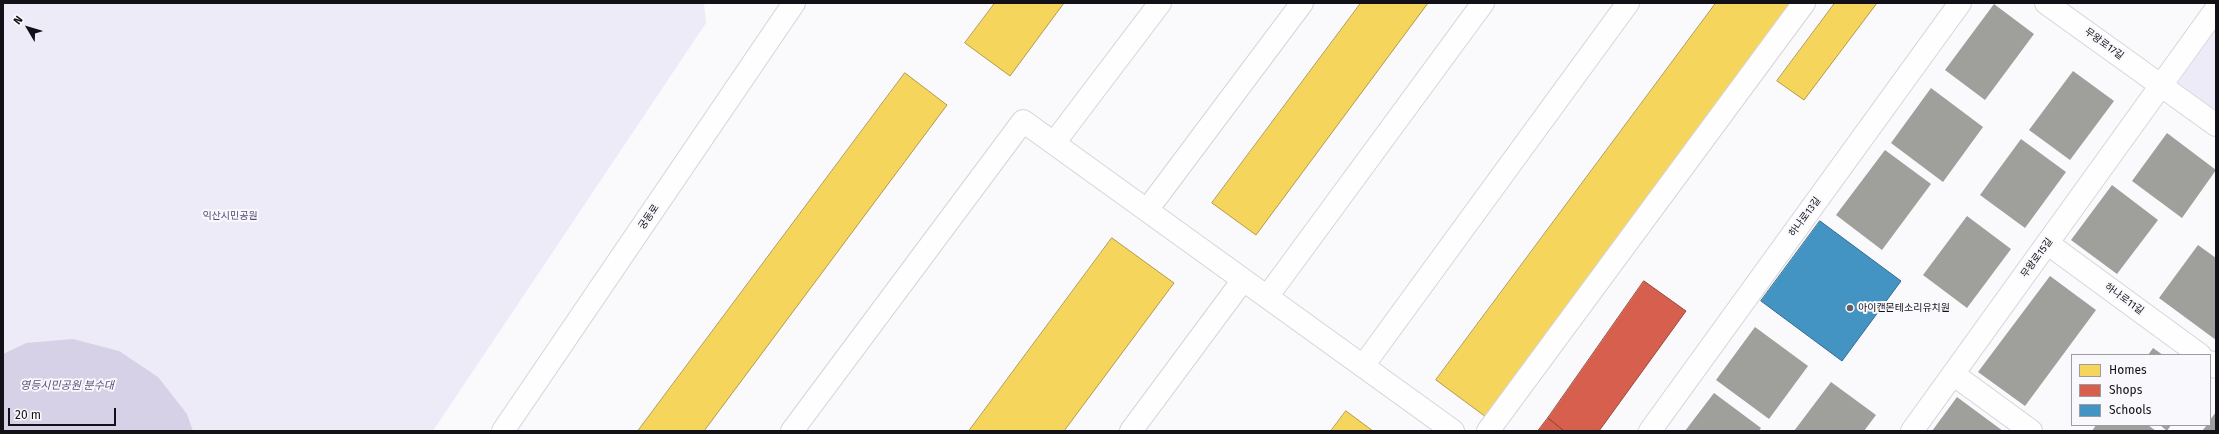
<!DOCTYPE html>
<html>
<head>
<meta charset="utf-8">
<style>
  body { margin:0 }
  #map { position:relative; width:2219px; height:434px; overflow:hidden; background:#faf9fb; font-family:"Fira Sans",sans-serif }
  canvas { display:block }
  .frame { position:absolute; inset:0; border:4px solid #121117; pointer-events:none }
  .legend { position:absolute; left:2071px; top:354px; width:140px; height:72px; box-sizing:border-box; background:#f9f8fc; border:1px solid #9d9ca0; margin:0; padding:5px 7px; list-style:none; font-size:12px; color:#121117 }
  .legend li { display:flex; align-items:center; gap:8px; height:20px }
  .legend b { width:20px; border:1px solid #9d9ca0 }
  .north { position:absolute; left:8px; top:8px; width:40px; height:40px; -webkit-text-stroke:3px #f9f8fc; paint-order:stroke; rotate:308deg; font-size:11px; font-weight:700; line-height:16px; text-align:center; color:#121117 }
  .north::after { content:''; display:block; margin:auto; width:14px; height:18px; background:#121117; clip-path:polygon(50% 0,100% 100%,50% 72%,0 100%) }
  .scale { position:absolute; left:8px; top:408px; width:108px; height:18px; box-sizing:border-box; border:2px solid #121117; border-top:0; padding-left:5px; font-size:12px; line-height:14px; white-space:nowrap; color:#121117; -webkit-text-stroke:3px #f9f8fc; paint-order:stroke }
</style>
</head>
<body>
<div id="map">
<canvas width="2219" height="434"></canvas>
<div class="frame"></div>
<ul class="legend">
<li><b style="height:11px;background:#f6d55c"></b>Homes</li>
<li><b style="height:11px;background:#d6604d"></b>Shops</li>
<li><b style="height:11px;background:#4393c3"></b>Schools</li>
</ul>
<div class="north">N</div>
<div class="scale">20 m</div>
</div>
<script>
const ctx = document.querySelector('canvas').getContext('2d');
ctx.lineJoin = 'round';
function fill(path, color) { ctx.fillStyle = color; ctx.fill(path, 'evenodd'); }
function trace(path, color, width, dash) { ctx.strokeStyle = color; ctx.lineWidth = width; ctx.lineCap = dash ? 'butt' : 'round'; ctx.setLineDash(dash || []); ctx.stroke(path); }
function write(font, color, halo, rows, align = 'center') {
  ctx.font = font + ' "Fira Sans","Noto Sans KR",sans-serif'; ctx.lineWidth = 4; ctx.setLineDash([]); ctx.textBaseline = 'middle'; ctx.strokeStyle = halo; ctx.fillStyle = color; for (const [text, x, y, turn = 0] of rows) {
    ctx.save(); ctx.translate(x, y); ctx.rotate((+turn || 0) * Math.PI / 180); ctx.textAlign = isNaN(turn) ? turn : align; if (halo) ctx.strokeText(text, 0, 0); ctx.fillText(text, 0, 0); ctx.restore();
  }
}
fill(new Path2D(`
  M3 3H704L706 23 433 431H3Z
  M2216 29V113L2177 84Z`), '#eeebf8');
fill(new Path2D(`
  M73 339 119 351 158 377 187 414 193 431H3V354L26 343Z`), '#d7d1e7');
const homes = new Path2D(`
  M995 3H1064L1010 76 965 43Z
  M1361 3H1428L1256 235 1212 203Z
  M1716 3H1795L1486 417 1436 380Z
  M1835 3H1877L1804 100 1777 81Z
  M905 73 947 105 704 431H638Z
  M1112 238 1174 283 1064 431H969Z
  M1346 411 1373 431H1331Z`);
fill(homes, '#f6d55c');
trace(homes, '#b29a47', 1);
const shops = new Path2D(`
  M1644 281 1686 311 1599 431H1564L1548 418Z
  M1548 418 1564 431H1538Z`);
fill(shops, '#d6604d');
trace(shops, '#9b483d', 1);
const schools = new Path2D(`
  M1820 221 1901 281 1842 361 1761 301Z`);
fill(schools, '#4393c3');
trace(schools, '#346c8f', 1);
fill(new Path2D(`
  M1994 4 2034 34 1985 100 1945 70Z
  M2073 71 2114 101 2070 160 2029 130Z
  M1931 88 1983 127 1943 182 1891 143Z
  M2167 133 2216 170 2182 218 2132 181Z
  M2021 139 2066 172 2025 228 1980 195Z
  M1885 150 1931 184 1882 250 1836 215Z
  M2112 185 2158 220 2117 274 2071 240Z
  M1967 216 2011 249 1967 308 1923 275Z
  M2198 245 2216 258V340L2159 298Z
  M2050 276 2096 310 2025 406 1978 372Z
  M1755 327 1808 366 1769 419 1716 380Z
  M2153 348 2163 355H2148Z
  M1831 382 1876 415 1864 431H1794Z
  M1714 393 1761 428 1759 431H1685Z
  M1957 397 2003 431H1932Z
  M2216 412V431H2202L2207 425H2210V420Z
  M2096 425H2148L2156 431H2092Z
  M2160 425H2171L2167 431Z`), '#9f9f9b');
const street = new Path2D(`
  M2046 3 2216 125
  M1054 143 1160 3
  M1147 210 1302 3
  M2047 243 2200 355
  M1267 297 1483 3
  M2210 362 2216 367
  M1363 366 1628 3
  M1953 374 2031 431
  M503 431 794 3
  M792 431 1023 121 1453 431
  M1131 431 1243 280
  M1488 431 1804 3
  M1650 431 1960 3
  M1912 431 2216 9`);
trace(street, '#d5d4d8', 24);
trace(street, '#fefefe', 22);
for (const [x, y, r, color] of [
  [1850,308,4,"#636267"]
]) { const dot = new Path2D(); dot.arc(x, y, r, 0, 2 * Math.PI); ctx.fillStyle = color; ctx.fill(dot); trace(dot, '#f9f8fc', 1.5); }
write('10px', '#121117', '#f9f8fc', [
  ["무왕로17길",2104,44,36],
  ["궁동로",649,217,-56],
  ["하나로13길",1805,217,-54],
  ["무왕로15길",2037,258,-54],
  ["하나로11길",2124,299,36]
]);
write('10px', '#564976', '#f9f8fc', [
  ["익산시민공원",230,216]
]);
write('10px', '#121117', '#f9f8fc', [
  ["아이캔몬테소리유치원",1858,308]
], 'left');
write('italic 11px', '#5b4e7b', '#f9f8fc', [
  ["영등시민공원 분수대",67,386]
]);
</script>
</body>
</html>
